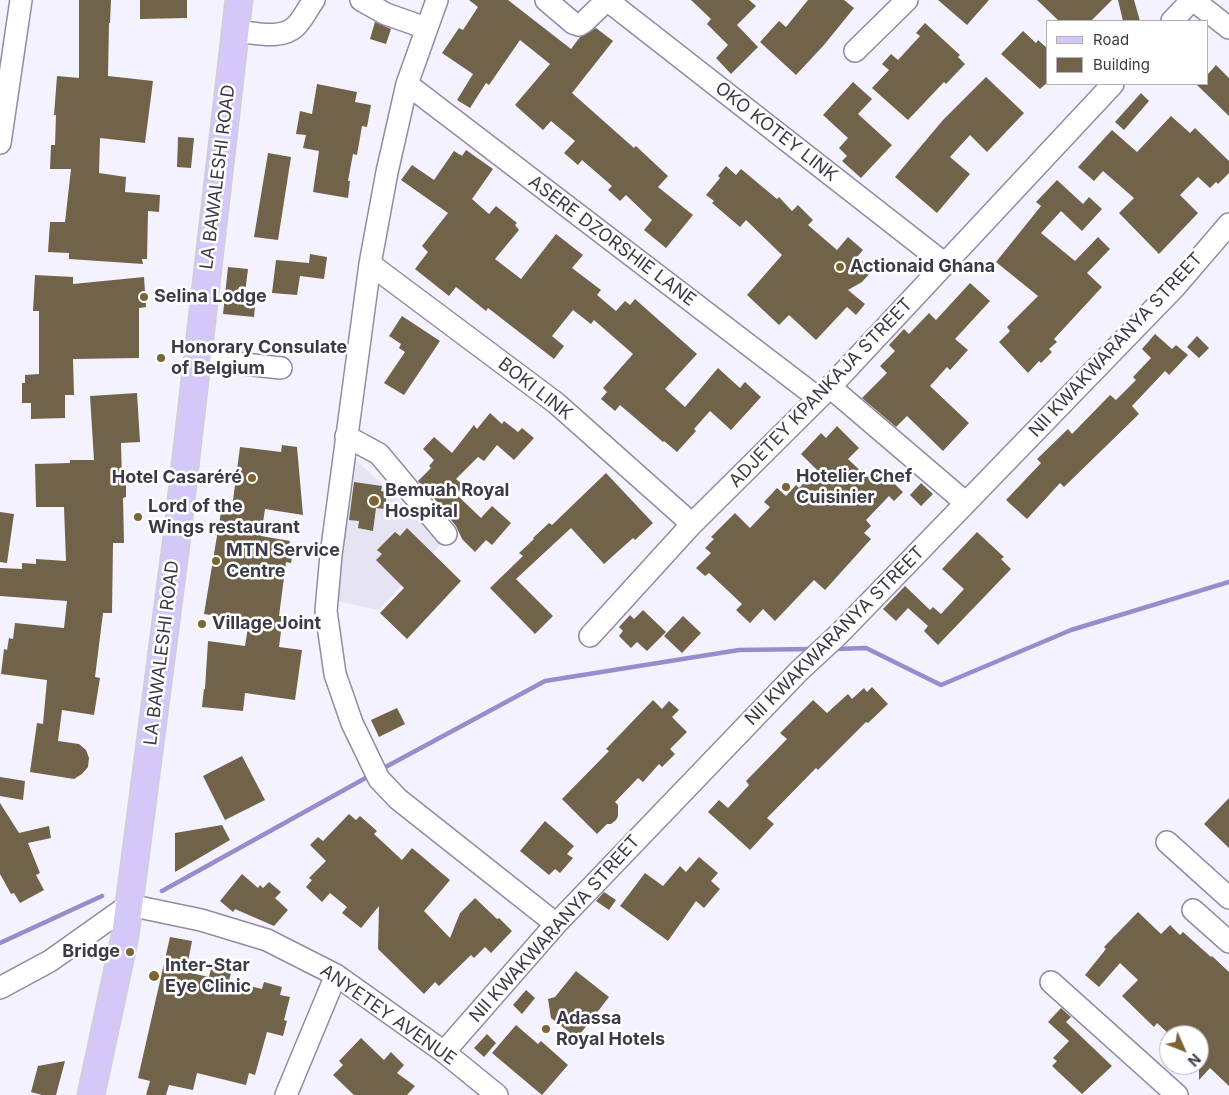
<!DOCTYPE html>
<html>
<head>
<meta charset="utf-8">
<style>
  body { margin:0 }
  #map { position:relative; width:1229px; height:1095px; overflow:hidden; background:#f4f2fe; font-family:Inter,sans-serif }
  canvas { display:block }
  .legend { position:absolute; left:1046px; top:20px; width:162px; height:65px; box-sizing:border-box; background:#fff; border:1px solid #b1b0b5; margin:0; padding:6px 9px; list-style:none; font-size:15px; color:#3d3a47 }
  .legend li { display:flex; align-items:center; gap:10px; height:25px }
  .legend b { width:25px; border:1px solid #b1b0b5 }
  .north { position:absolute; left:1159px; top:1025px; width:50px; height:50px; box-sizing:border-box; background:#fff; border:1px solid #b1b0b5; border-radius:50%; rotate:134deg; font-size:14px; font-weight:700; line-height:20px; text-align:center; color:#3d3a47 }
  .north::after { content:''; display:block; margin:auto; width:18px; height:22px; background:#7c6434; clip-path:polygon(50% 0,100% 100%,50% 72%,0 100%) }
</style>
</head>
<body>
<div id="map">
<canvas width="1229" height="1095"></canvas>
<ul class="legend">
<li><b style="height:6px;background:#d3c8f8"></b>Road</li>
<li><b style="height:14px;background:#706349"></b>Building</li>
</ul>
<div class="north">N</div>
</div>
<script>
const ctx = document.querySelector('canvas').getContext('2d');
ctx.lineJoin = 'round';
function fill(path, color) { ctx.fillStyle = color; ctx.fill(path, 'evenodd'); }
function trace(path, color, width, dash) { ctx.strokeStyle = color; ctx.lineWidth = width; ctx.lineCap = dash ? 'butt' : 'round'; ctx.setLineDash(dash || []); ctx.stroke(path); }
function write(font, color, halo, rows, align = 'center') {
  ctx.font = font + ' Inter,sans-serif'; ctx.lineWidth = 5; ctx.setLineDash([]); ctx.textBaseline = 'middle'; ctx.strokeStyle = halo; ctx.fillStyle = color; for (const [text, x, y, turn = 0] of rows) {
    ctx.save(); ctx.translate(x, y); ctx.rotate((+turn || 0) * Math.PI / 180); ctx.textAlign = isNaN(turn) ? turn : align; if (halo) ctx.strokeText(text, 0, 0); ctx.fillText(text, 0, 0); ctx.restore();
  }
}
fill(new Path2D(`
  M355 459 443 542 378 610 336 601Z`), '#e6e3f3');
trace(new Path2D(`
  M835 649 866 648 941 685 1071 630 1229 582
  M380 770 545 681 739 650 812 649
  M162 891 371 775
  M0 943 102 896`), '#998bcc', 4.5);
fill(new Path2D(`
  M79 0H111L110 23H109L108 76 153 81 145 143 100 138 99 173 126 177 125 192 160 195 159 212 148 211 147 259H142L143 264 69 259V253L48 252 50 222H65L71 169H50L51 145H55L56 115H54L57 76 79 78Z
  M140 0H187V18L140 19Z
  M469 0H508L571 49 580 37 596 28 613 41 572 93 634 148 636 146 668 176 658 187 693 215 666 248 644 230 652 220 626 195 620 201 608 190 612 186 582 160 578 165 564 153 575 141 551 121 543 130 515 105 550 64 520 40 489 85 486 83 470 108 457 100 473 74 442 53 459 28 463 30 478 7Z
  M691 0H749L756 6 737 25 758 47 731 74 716 58 728 45 707 24 711 19Z
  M808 0H844L854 8 824 45 796 75 760 42 779 21 786 27Z
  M938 0H989L967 25Z
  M1037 0H1112L1091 21H1059Z
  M1118 0H1134L1140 21H1123Z
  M375 22 391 29 386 44 370 39Z
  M925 23 960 55 958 57 965 64 946 84 944 82 908 120 872 88 889 70 882 64 891 54 898 60 920 36 916 33Z
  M1023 31 1036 43 1038 40 1048 49V82L1040 89 1001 54Z
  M1216 65 1229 78V116L1196 84H1208V74Z
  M986 77 1024 113 987 152 970 135 950 157 970 174 937 213 895 177 943 120Z
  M853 82 872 99 858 114 892 145 861 178 842 161 847 156 839 148 848 138 823 115Z
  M317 84 357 92 355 102 371 105 367 127 362 126 357 155 353 154 348 181H350L348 198 313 192 319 151 303 148 306 135 296 134 300 111 312 114Z
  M1141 93 1149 101 1124 130 1115 122Z
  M1171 116 1190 133 1195 128 1229 161V173L1218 184 1216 182 1210 188 1198 177 1180 195 1198 213 1159 254 1119 213 1134 198 1103 171 1094 181 1078 167 1112 130 1137 152Z
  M178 137 194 138 191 168 177 167Z
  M466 150 493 169 472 199 489 214 496 206 517 223 515 225 519 230 495 259 521 279 556 234 583 255 572 268 601 290 597 295 616 311 625 301 630 305 635 299 697 354 665 389 685 407 718 368 740 388 745 382 761 397 731 430 710 411 694 429 696 431 677 452 664 441 663 442 620 405 615 411 601 399 607 392 603 388 633 354 594 320 591 324 573 310 552 336 564 346 554 359 488 308 486 311 456 287 449 296 415 269 428 252 422 246 448 213 401 180 412 165 434 180 454 151 462 156Z
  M268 153 291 157 278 240 254 237Z
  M726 166 736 175 741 169 777 199 779 197 792 211 798 205 813 220 808 225 837 250 848 237 863 250 857 257 873 270 862 282 848 290 865 304 856 315 847 307 816 340 789 315 779 325 747 295 782 255 746 220 740 227 712 203 714 201 706 195 720 178 718 176Z
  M1057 180 1083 204 1089 197 1102 209 1082 231 1061 211 1041 233 1075 261 1098 237 1110 249 1087 273 1102 287 1054 339 1057 342 1049 349 1052 352 1041 363 1039 361 1028 373 999 342 1010 331 1007 327 1038 296 996 262 1041 206 1036 202Z
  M310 254 327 257 324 279 300 276 297 295 272 293 276 260 309 263Z
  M228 267 248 269 245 293H256L254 317 223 314Z
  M35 275 73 277V284L144 277 146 307 139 308V358L73 359 74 395H65V418L31 419V403H22V383H25V375L39 374V311H33Z
  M970 283 990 301 955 339 968 350 950 370 947 367 930 386 969 423 943 451 907 416 896 427 862 398 887 373 880 366 895 351 889 345 904 329 909 334 929 313 936 320Z
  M402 316 440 341 404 395 384 383 405 352 399 348 401 344 389 336Z
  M1155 334 1172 349 1176 345 1188 355 1169 375 1165 371 1132 406 1139 414 1064 487 1060 483 1027 519 1006 500 1041 463 1037 459 1068 429 1072 434 1110 395 1116 400 1136 380 1133 377 1151 358 1142 349Z
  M1197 336 1209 348 1199 358 1187 347Z
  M137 393 140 442 121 443 122 480H126V497L123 498 124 543H113L112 613H103L95 677 100 678 94 715 62 710 58 741 79 744 86 750 89 758 88 767 82 774 74 779 30 772 37 723 43 724 47 680 1 674 4 649 7 650 9 638 13 639 15 623 64 628 67 601 0 596V568L22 569V563L36 564V559L66 561 64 507H36L35 464 70 463V460H94L90 396Z
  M490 413 502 424 504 421 518 432 522 428 534 438 514 460 497 445 484 461 478 457 456 479 464 486 456 494 481 518 492 506 511 523 492 545 486 540 475 552 462 539 456 526 441 508 442 507 418 481 431 468 429 466 434 460 423 449 434 437 452 453 474 425 477 429Z
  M837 426 859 448 848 459 867 477 877 467 903 492 894 501 889 496 866 520 871 526 864 533 871 539 825 590 814 580 775 621 763 609 750 623 736 610 742 604 709 573 705 576 696 568 711 553 705 548 714 539 711 537 735 513 750 528 770 507 764 502 777 488 786 496 796 485 799 488 817 470 801 454 821 433 826 438Z
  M282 445 297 447 303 515 265 509 261 536 290 541 288 550 293 551 291 563 286 562 279 616H283L279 647 302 650 295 700 245 693 243 711 202 707 204 689H205L208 641 245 646 249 621 204 614 222 506 232 508 240 447 281 452Z
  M606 473 653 523 635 540 633 538 604 564 571 528 516 579 553 616 535 634 490 588 523 556 519 553 534 539 533 538 549 523 552 525Z
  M354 482 382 486 381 491 387 492 385 509 376 508 373 531 358 528 359 521 349 520Z
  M921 483 933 494 921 506 910 495Z
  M0 512 14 514 7 563 0 562Z
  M407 528 461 581 407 639 380 613 404 588 376 560 382 554 377 550 395 532 400 536Z
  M977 532 1004 557 1001 559 1011 569 938 645 924 631 928 626 908 608 896 621 883 609 905 586 930 610 933 607 941 614 964 589 942 569Z
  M643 610 666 632 647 651 637 642 631 648 619 636 623 631 619 627 630 615 634 619Z
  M683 616 701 633 682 653 664 636Z
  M872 687 888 704 868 723 866 722 818 770 816 768 767 818 774 824 750 850 708 812 719 800 728 808 749 785 746 781 787 739 780 733 813 700 827 713 848 694 852 699 864 688 867 692Z
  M653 700 662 709 669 701 679 710 672 717 687 732 670 749 675 754 662 767 659 764 643 782 638 778 615 802 618 805V816L616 820 611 824H607L597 834 562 799 609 751 606 749Z
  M397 708 405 724 379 737 371 720Z
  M242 756 265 800 225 820 203 776Z
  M0 777 25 781 23 800 0 796Z
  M1229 798V848L1204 824Z
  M0 803 19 833 49 826 51 838 28 843 40 873 36 875 44 890 20 903 14 893 11 894 0 874Z
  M349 814 356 820 360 816 377 831 374 834 402 860 412 848 450 880 424 911 450 938 460 913 475 898 497 919 499 918 512 931 491 953 485 947 474 958 471 955 439 986 435 982 424 994 378 949 379 906 361 928 342 913 347 907 330 893 322 902 306 887 312 880 309 878 326 861 310 845 318 837 323 841Z
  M545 821 574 846 567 854 573 858 560 873 555 869 549 875 520 851Z
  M222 825 230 840 175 872V833Z
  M699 857 718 873 711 881 720 889 704 908 696 901 668 941 620 906 645 873 663 886 680 866 686 872Z
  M242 874 258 888 260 885 263 888 269 882 281 892 275 898 288 910 274 926 235 909 233 912 220 901Z
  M604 892 616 900 609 910 596 901Z
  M1138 912 1161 934 1170 925 1180 935 1183 932 1211 957 1212 956 1229 972V1086L1210 1068 1199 1080V1035H1170L1157 1023 1154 1027 1122 996 1138 980 1120 963 1099 987 1085 975 1106 949 1104 947Z
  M170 937 192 941 186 972 209 977 211 969 231 973 229 981 262 989 264 982 282 987 280 995 290 997 284 1020 287 1021 283 1036 267 1032 255 1075 249 1073 246 1085 197 1073 193 1090 169 1085 166 1095H146L150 1081 138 1078Z
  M576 971 609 997 577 1038 551 1018 548 999 555 997Z
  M526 990 535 998 522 1014 513 1005Z
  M1061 1008 1071 1017 1066 1022 1112 1066 1082 1094 1052 1066 1057 1061 1053 1058 1069 1041 1048 1022Z
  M516 1025 538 1044 541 1041 568 1065 542 1095 492 1053Z
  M487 1034 496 1043 484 1057 474 1048Z
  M361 1038 384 1060 391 1052 404 1065 397 1073 415 1086 407 1095H354L333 1075 343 1065 339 1061Z
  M65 1061 56 1095H42L31 1092 38 1066Z`), '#706349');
const minor = new Path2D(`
  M361 0 386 14 426 28
  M437 0 407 84 387 172 370 264 331 555 326 611 335 674 352 723 379 779 398 799 556 924
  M546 0 573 23 579 25 584 22 607 0
  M607 0 945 264
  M1193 0 1229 28
  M1172 21 1192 0
  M234 31C253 32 281 41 296 26 303 19 308 8 314 0
  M855 51 907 0
  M407 84 818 398
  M0 143 21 0
  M370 264 556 403 692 524
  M197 359 281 368
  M830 387 966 503
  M346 436 379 454 446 534
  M590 636 692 524 830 387 1113 84
  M1167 842 1229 898
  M1193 910 1229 942
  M1051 982 1177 1095
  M0 988 50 961 129 905 201 920 267 940 336 975 444 1052 497 1095
  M444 1052 556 924 799 671 839 634 1175 287 1229 224
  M286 1095 336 975`);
const major = new Path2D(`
  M91 1095 125 936 129 905 176 544 239 0`);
trace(minor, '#908ba7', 24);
trace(major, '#d0d0d3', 29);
trace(minor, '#fff', 21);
trace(major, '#d3c8f8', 26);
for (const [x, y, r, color] of [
  [840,267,5,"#7c6434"],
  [144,297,5,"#7c6434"],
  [161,358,5,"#7c6434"],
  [252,478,5,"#7c6434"],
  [786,487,5,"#7c6434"],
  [374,501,6,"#7c6434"],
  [138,517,5,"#7c6434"],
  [216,561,5,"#7c6434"],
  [202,624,5,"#7c6434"],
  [130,952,5,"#7c6434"],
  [154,976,6,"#7c6434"],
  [546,1029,5,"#7c6434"]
]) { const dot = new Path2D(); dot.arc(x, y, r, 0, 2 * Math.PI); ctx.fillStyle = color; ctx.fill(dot); trace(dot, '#fff', 2); }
write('18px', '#3d3a47', '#fff', [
  ["OKO KOTEY LINK",776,132,38],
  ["LA BAWALESHI ROAD",218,177,-83],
  ["ASERE DZORSHIE LANE",612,241,37],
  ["NII KWAKWARANYA STREET",1116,345,-47],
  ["BOKI LINK",535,389,38],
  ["ADJETEY KPANKAJA STREET",821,393,-46],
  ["NII KWAKWARANYA STREET",835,636,-45],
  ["LA BAWALESHI ROAD",162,653,-83],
  ["NII KWAKWARANYA STREET",555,929,-48],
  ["ANYETEY AVENUE",388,1015,35]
]);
write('bold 18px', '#3d3a47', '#fff', [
  ["Actionaid Ghana",850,267],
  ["Selina Lodge",154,297],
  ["Honorary Consulate",171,348],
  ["of Belgium",171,369],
  ["Hotelier Chef",796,477],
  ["Cuisinier",796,498],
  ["Hotel Casaréré",242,478,"right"],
  ["Bemuah Royal",385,491],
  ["Hospital",385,512],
  ["Lord of the",148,507],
  ["Wings restaurant",148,528],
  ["MTN Service",226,551],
  ["Centre",226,572],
  ["Village Joint",212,624],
  ["Bridge",120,952,"right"],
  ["Inter-Star",165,966],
  ["Eye Clinic",165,987],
  ["Adassa",556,1019],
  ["Royal Hotels",556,1040]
], 'left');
</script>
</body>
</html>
